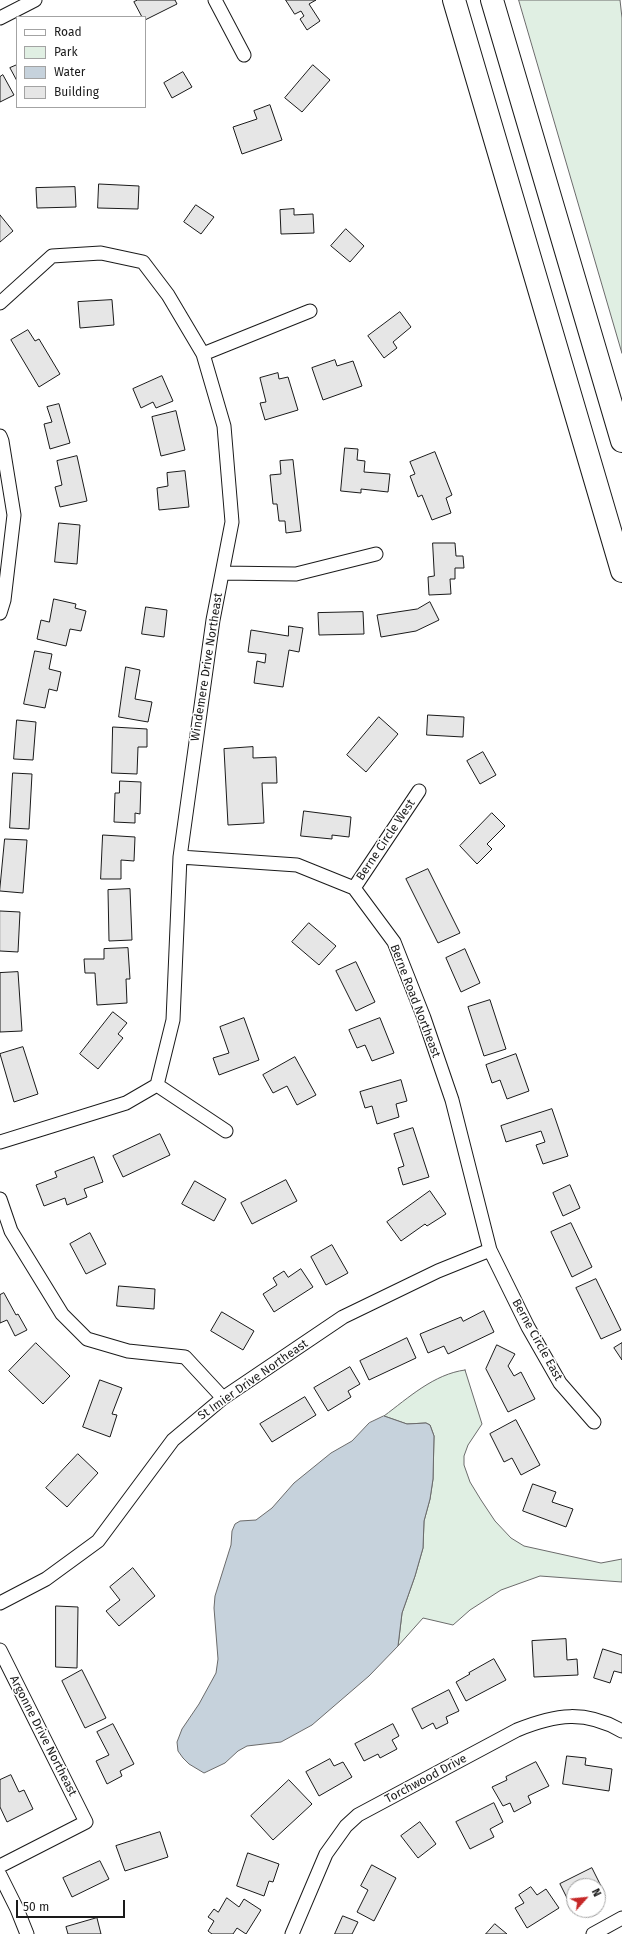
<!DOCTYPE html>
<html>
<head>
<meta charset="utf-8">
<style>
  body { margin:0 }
  #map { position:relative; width:622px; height:1934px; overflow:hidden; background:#fff; font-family:"Fira Sans",sans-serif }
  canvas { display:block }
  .legend { position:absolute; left:16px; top:16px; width:130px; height:92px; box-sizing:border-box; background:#fff; border:1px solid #a3a3a3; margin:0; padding:5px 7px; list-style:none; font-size:12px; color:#1a1a1a }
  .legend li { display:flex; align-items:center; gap:8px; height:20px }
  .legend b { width:20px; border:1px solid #a3a3a3 }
  .north { position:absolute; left:566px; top:1878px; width:40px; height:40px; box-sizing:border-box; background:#fff; border:1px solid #a3a3a3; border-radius:50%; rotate:63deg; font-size:11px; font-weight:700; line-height:16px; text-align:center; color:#1a1a1a }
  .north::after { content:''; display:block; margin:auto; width:14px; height:18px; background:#c62828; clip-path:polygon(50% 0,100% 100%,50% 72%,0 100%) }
  .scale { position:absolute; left:16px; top:1900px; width:109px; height:18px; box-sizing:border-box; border:2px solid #1a1a1a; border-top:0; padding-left:5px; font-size:12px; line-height:14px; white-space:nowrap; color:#1a1a1a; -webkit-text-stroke:3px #fff; paint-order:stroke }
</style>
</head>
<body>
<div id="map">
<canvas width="622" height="1934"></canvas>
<ul class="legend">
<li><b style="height:5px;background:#fff"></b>Road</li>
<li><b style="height:11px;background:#e0efe3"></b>Park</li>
<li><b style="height:11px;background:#c6d2dc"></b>Water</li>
<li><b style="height:11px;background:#e6e6e6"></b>Building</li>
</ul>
<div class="north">N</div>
<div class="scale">50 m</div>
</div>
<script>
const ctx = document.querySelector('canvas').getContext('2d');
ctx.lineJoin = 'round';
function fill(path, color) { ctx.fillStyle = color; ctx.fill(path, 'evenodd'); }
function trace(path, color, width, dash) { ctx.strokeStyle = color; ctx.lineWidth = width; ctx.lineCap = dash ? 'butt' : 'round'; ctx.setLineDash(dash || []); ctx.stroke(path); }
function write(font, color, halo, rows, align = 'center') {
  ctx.font = font + ' "Fira Sans",sans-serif'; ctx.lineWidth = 3; ctx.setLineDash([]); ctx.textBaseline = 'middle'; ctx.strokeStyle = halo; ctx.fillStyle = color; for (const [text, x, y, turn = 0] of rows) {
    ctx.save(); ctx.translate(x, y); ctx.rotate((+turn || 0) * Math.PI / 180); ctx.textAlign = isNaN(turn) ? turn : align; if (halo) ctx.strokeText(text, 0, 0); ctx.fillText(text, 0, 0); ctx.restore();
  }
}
const green = new Path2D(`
  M519 0H620L622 18V353Z
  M465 1370 482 1424 468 1445 464 1456V1465L470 1482 481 1500 495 1521 511 1538 524 1546 601 1563 622 1559V1582L540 1576 501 1590 470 1610 453 1625 423 1618 398 1646 402 1613 415 1576 423 1548 424 1521 430 1499 433 1479 434 1436 430 1425 426 1423 407 1424 384 1416C408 1398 434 1374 465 1370Z`);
fill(green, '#e0efe3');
trace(green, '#6a6a6a', 1);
const water = new Path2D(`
  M384 1416 407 1424 426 1423 430 1425 434 1436 433 1479 430 1499 424 1521 423 1548 415 1576 402 1613 398 1646 369 1676 312 1725 281 1742 247 1746 238 1751 225 1763 204 1773 189 1764 183 1758 178 1751 177 1742 182 1729 199 1704 216 1673 218 1659 214 1608 215 1596 231 1545 232 1531 235 1524 240 1521 256 1520 272 1508 294 1483 331 1453 352 1441 369 1423Z`);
fill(water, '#c6d2dc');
trace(water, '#6a6a6a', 1);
const building = new Path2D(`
  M138 0H175L177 4 145 20V17H142L134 2Z
  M286 0H316L309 4 320 21 307 30 300 19 304 16 301 11 295 14Z
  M17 65V81L10 68Z
  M313 65 330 80 302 112 285 98Z
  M183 72 192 87 172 98 164 83Z
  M3 75 14 95 0 102V77Z
  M270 105 282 140 242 154 233 127 257 119 254 111Z
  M99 184 139 186 138 209 98 208Z
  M75 187 76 207 37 208 36 188Z
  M196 205 214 217 201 234 184 222Z
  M294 209V215L313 214 314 233 281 234 280 210Z
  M0 215 13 231 0 242Z
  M346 229 364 246 350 262 331 246Z
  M112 300 114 325 80 328 78 302Z
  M400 312 411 327 393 342 397 348 384 358 368 336Z
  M28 330 35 341 39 339 60 374 39 387 11 340Z
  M335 360 337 366 353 361 362 386 323 400 312 368Z
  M278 373 279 379 288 377 298 410 265 420 260 403 266 402 260 378Z
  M162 376 173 401 156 408 153 402 141 408 133 389Z
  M59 404 70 443 50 449 44 424 52 422 47 407Z
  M176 411 185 450 161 456 152 417Z
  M345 448 358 449 357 460 365 461 364 472 390 474 388 492 361 489V493L341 491Z
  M435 452 452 495 446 498 451 513 432 520 422 495 418 497 410 476 415 474 410 462Z
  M77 456 87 501 60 507 55 487 62 485 57 461Z
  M293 460 301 531 286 533 285 521H279L277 504H273L270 475 281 474 280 461Z
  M185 471 189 507 159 510 157 488 168 486 167 473Z
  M59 523 80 525 77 564 55 562Z
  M433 543H455L456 556H463L464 568H455V579H450L451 594 429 595 428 577 434 576Z
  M54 599 76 604 75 608 86 611 81 631 70 629 66 646 37 639 41 620 49 622Z
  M430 602 439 620 416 631 381 637 377 615 417 609Z
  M146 607 167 610 164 637 142 634Z
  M363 612 364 634 319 635 318 613Z
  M289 626 303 628 299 652 289 650 283 687 254 683 257 661 265 663 266 654 248 652 251 630 288 636Z
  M35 651 52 654 49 669 61 672 57 691 49 689 45 708 24 704Z
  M126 667 140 670 135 699 152 702 148 722 119 717Z
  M428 715 464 717 463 737 427 735Z
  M379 717 398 734 366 772 347 755Z
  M17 720 36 722 33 760 14 759Z
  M113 727 147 729V747H138L137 774 112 773Z
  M253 747V758L276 757 277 783H262L264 823 228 825 224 749Z
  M483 752 496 775 480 784 467 761Z
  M13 773 32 774 29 829 10 828Z
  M120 781 141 782 140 814 135 813V823L114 822 115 793H119Z
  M304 811 351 817 349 837 332 835V839L301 836Z
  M492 813 505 826 487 844 492 849 477 864 460 846Z
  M103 835 135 837 134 861 121 860V879H101Z
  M5 839 27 840 23 893 0 891Z
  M428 869 460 933 438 943 406 879Z
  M130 889 132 940 109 941 108 890Z
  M0 911 20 912 18 952 0 951Z
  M309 923 336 946 319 965 292 942Z
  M128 948 130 979H126L127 1003 97 1005 95 973H85L84 959H104V949Z
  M465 949 480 983 461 992 446 958Z
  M356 962 375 1002 356 1011 336 971Z
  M18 972 22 1031 0 1032V973Z
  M490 1000 506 1049 484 1056 468 1007Z
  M113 1012 127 1023 118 1034 123 1038 98 1069 80 1054Z
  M244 1018 259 1060 219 1075 213 1058 229 1053 220 1027Z
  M380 1018 394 1053 372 1061 365 1045 357 1048 349 1030Z
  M23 1047 38 1094 14 1102 0 1054Z
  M516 1054 529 1091 507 1099 500 1080 492 1083 486 1065Z
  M295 1057 316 1095 297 1105 287 1086 273 1093 263 1075Z
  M401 1080 407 1101 396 1104 399 1117 377 1124 372 1106 365 1108 360 1092Z
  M552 1109 568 1156 543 1164 536 1145 545 1142 541 1131 506 1142 501 1126Z
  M413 1128 429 1177 403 1185 398 1168 404 1166 394 1134Z
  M160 1134 170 1155 123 1177 113 1156Z
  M94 1157 103 1182 84 1189 87 1197 67 1205 65 1198 44 1206 36 1185 57 1177 55 1172Z
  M286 1180 297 1201 252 1224 241 1203Z
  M195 1181 226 1199 214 1221 182 1204Z
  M570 1185 580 1208 563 1216 553 1193Z
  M430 1191 446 1214 427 1226 425 1224 401 1241 387 1222Z
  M571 1223 592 1267 572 1277 551 1232Z
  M90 1233 106 1264 86 1274 70 1244Z
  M332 1245 348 1273 326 1285 311 1257Z
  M301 1269 313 1287 274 1312 263 1294 277 1285 273 1278 284 1271 288 1277Z
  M596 1279 621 1330 601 1339 576 1288Z
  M119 1286 155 1289 154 1309 117 1306Z
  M4 1293 16 1315 18 1314 27 1330 15 1336 7 1320 0 1323V1295Z
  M484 1311 494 1332 448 1354 444 1346 428 1353 420 1334 461 1317 463 1321Z
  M222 1312 254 1331 243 1350 211 1331Z
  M407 1338 416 1358 369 1380 360 1361Z
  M36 1343 70 1376 43 1404 9 1371Z
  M622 1343V1360L614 1348Z
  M497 1345 515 1354 508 1366 514 1376 521 1372 535 1399 508 1412 486 1369Z
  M350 1367 360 1384 348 1391 351 1397 328 1411 314 1388Z
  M100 1380 122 1388 112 1414 117 1415 110 1437 83 1427Z
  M305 1397 316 1415 272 1442 260 1424Z
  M516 1420 540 1465 521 1475 512 1458 504 1462 490 1434Z
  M78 1454 98 1473 67 1507 46 1488Z
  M533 1484 556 1492 552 1502 573 1509 566 1527 523 1511Z
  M133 1568 155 1596 119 1626 106 1611 120 1600 110 1587Z
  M56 1606 78 1607 77 1668 56 1667Z
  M566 1639 567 1660 577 1659 578 1675 534 1677 532 1641Z
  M603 1649 622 1655V1673L614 1671 610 1683 594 1678Z
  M494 1659 506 1680 466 1701 456 1682 470 1674 469 1673Z
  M82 1670 106 1718 85 1728 62 1681Z
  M449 1690 459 1711 446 1717 448 1723 436 1729 433 1723 422 1729 412 1709Z
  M113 1724 134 1764 120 1771 122 1776 107 1784 96 1761 109 1755 97 1732Z
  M393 1724 399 1736 392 1740 397 1749 380 1758 378 1754 364 1761 355 1744Z
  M567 1756 586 1758 585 1765 612 1769 609 1791 563 1784Z
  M330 1759 334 1766 343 1762 352 1777 319 1796 306 1772Z
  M536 1762 549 1786 528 1796 531 1803 514 1812 510 1803 503 1806 492 1787 507 1780 506 1777Z
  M11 1775 19 1792 24 1790 33 1809 7 1822 0 1807V1780Z
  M289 1780 312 1804 273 1840 251 1816Z
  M494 1803 503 1822 490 1829 494 1837 470 1849 456 1822Z
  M420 1822 436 1844 418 1858 401 1836Z
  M160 1832 168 1857 125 1871 116 1846Z
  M248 1853 279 1864 273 1882 269 1881 264 1896 237 1886Z
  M100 1861 109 1879 72 1897 63 1878Z
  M372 1865 396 1878 374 1921 357 1912 368 1890 361 1886Z
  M592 1868 601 1886 598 1888V1886H574V1900L569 1902 560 1884Z
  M531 1887 537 1895 546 1889 559 1908 527 1928 515 1908 524 1903 519 1895Z
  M227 1898 239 1907 244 1899 261 1910 246 1934 237 1928 233 1934H212L208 1931 214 1921 208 1917 214 1909 218 1912Z
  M343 1916 358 1922 352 1934H335Z
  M97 1918 101 1934H68L66 1927Z
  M495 1924 507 1934H486Z`);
fill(building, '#e6e6e6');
trace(building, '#1a1a1a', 1);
const street = new Path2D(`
  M215 0 244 55
  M0 18 35 0
  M0 303 52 256 101 253 143 262 168 295 203 354 224 426 232 522 213 620 180 857 173 1020 157 1085 126 1103 0 1142
  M203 354 310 311
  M0 436 2 441 14 515 4 600 0 613
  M222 573 296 574 376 554
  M180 857 297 865 354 888 394 942 424 1018 452 1100 490 1250 528 1327 560 1383 594 1422
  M354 888 419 791
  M157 1085 226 1131
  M0 1199 11 1231 62 1314 87 1339 128 1351 185 1357 223 1398
  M0 1603 46 1579 98 1541 173 1440 223 1398 343 1317 438 1271 490 1250
  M0 1650 86 1822 0 1866
  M0 1875 17 1909 27 1934
  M292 1934 326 1854 346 1826 358 1815 517 1730C556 1714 585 1710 622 1731
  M593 1934 622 1918`);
const highway = new Path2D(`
  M454 0 622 571
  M492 0 622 441`);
trace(street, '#1a1a1a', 15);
trace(highway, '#1a1a1a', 24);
trace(street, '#fff', 13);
trace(highway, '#fff', 22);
write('12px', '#1a1a1a', '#fff', [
  ["Windemere Drive Northeast",207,667,-81],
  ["Berne Circle West",386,840,-56],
  ["Berne Road Northeast",415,1001,69],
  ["Berne Circle East",537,1340,61],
  ["St Imier Drive Northeast",253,1380,-35],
  ["Argonne Drive Northeast",43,1736,63],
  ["Torchwood Drive",426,1779,-28]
]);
</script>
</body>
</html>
